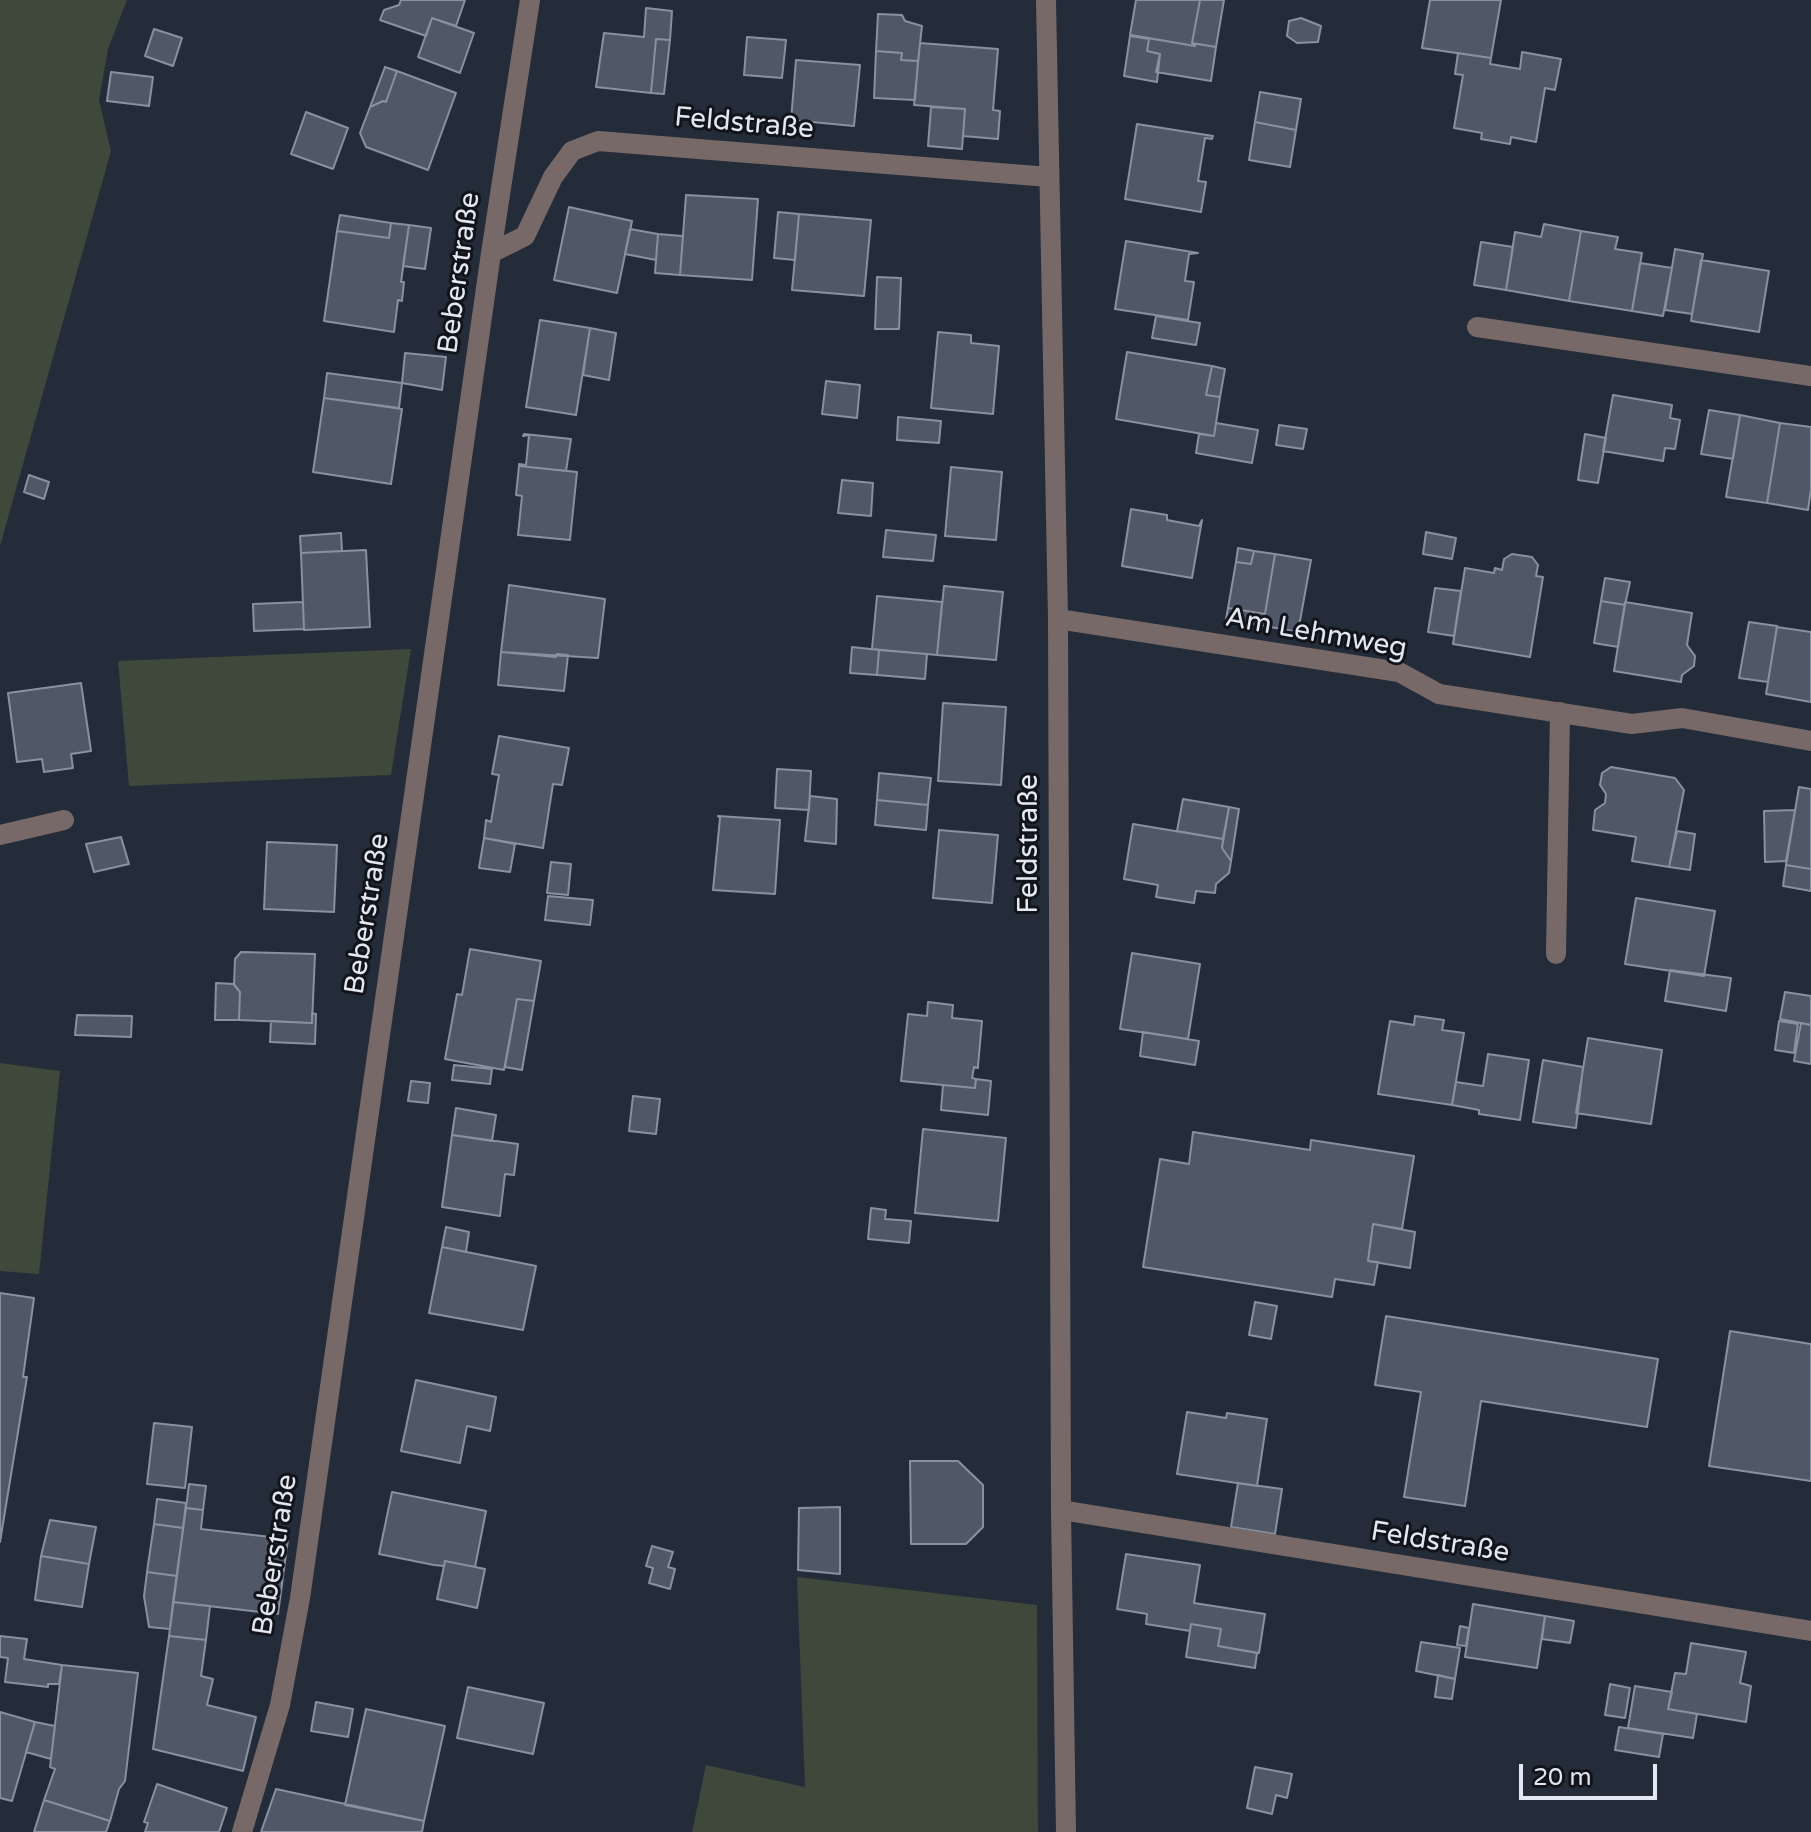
<!DOCTYPE html>
<html>
<head>
<meta charset="utf-8">
<style>
  body { margin:0 }
  #map { position:relative; width:1811px; height:1832px; overflow:hidden; background:#242c3a; font-family:"Varela Round",sans-serif }
  canvas { display:block }
  .scale { position:absolute; left:1519px; top:1764px; width:138px; height:36px; box-sizing:border-box; border:4px solid #e2e7f1; border-top:0; padding-left:10px; font-size:24px; line-height:28px; white-space:nowrap; color:#e2e7f1; -webkit-text-stroke:6px #11141a; paint-order:stroke }
</style>
</head>
<body>
<div id="map">
<canvas width="1811" height="1832"></canvas>
<div class="scale">20 m</div>
</div>
<script>
const ctx = document.querySelector('canvas').getContext('2d');
ctx.lineJoin = 'round';
function fill(path, color) { ctx.fillStyle = color; ctx.fill(path, 'evenodd'); }
function trace(path, color, width, dash) { ctx.strokeStyle = color; ctx.lineWidth = width; ctx.lineCap = dash ? 'butt' : 'round'; ctx.setLineDash(dash || []); ctx.stroke(path); }
function write(font, color, halo, rows, align = 'center') {
  ctx.font = font + ' "Varela Round",sans-serif'; ctx.lineWidth = 6; ctx.setLineDash([]); ctx.textBaseline = 'middle'; ctx.strokeStyle = halo; ctx.fillStyle = color; for (const [text, x, y, turn = 0] of rows) {
    ctx.save(); ctx.translate(x, y); ctx.rotate((+turn || 0) * Math.PI / 180); ctx.textAlign = isNaN(turn) ? turn : align; if (halo) ctx.strokeText(text, 0, 0); ctx.fillText(text, 0, 0); ctx.restore();
  }
}
fill(new Path2D(`
  M0 0H127L108 49 99 100 111 151 0 546Z
  M411 649 391 775 129 786 118 661Z
  M0 1063 60 1071 39 1274 0 1271Z
  M797 1577 1037 1605 1038 1832H692L706 1765 805 1787Z`), '#3e483b');
const building = new Path2D(`
  M401 0H465L456 26 432 18 426 36 380 20 384 10 399 5Z
  M1136 0H1200L1192 43 1195 46 1130 35Z
  M1200 0H1224L1216 47 1192 43Z
  M1430 0H1501L1491 58 1422 48Z
  M646 8 672 11 670 40 656 39 651 93 596 87 604 33 644 37Z
  M878 14 902 15 905 21 922 26 918 61 901 60 902 53 876 51Z
  M432 18 474 33 460 73 418 57Z
  M1301 18 1321 26 1318 42 1297 43 1287 36 1289 21Z
  M154 29 182 38 173 66 145 56Z
  M1131 35 1195 46 1192 43 1216 47 1211 81 1156 72 1160 54 1147 51 1149 39Z
  M1130 36 1149 39 1147 51 1160 54 1157 82 1124 76Z
  M747 37 786 40 782 78 744 75Z
  M656 39 670 40 664 94 651 93Z
  M920 43 998 49 993 110 1000 111 998 139 963 136 965 109 914 105Z
  M876 51 902 53 901 60 918 61 915 100 874 98Z
  M1522 52 1561 59 1555 90 1545 88 1536 142 1511 137 1510 144 1481 139 1482 133 1454 128 1463 75 1455 74 1458 53 1491 58 1490 64 1520 69Z
  M796 60 860 65 854 126 791 120Z
  M385 67 397 71 386 102 383 101 370 107Z
  M397 71 456 93 428 170 366 147 360 133 370 107 383 101 386 102Z
  M111 72 153 77 149 106 107 101Z
  M1260 92 1301 99 1296 130 1255 122Z
  M931 107 965 109 962 149 928 146Z
  M306 112 348 128 333 169 291 154Z
  M1255 122 1296 130 1290 167 1249 160Z
  M1137 124 1213 136 1212 139 1205 138 1198 181 1206 182 1201 212 1125 199Z
  M686 195 758 199 752 280 680 275Z
  M569 207 632 221 617 293 554 280Z
  M778 212 799 214 795 260 774 258Z
  M799 214 871 220 864 296 792 290Z
  M340 215 391 223 389 238 337 231Z
  M391 223 409 225 401 282H404L402 301 398 300 394 332 324 321 337 231 389 238Z
  M1544 224 1581 231 1569 301 1506 290 1515 232 1541 237Z
  M409 225 431 228 425 269 403 266Z
  M630 229 658 234 656 260 625 254Z
  M1581 231 1618 237 1615 249 1642 253 1632 311 1569 301Z
  M658 234 683 236 680 275 655 273Z
  M1126 241 1198 253 1189 254 1185 281 1194 282 1188 320 1115 309Z
  M1481 242 1513 247 1506 290 1474 285Z
  M1675 249 1703 254 1692 314 1665 310Z
  M1701 260 1769 271 1759 332 1691 321Z
  M1640 263 1672 268 1663 316 1632 311Z
  M877 277 901 278 899 329H875Z
  M1156 316 1200 323 1196 345 1152 338Z
  M540 320 590 328 576 415 526 407Z
  M590 328 616 333 609 380 583 375Z
  M938 332 971 335V343L999 346 993 414 931 408Z
  M1127 352 1212 366 1206 395 1220 397 1214 436 1116 419Z
  M405 353 446 357 442 390 402 383Z
  M1212 366 1225 369 1220 397 1206 395Z
  M327 373 402 383 399 408 324 398Z
  M826 381 860 385 857 418 822 414Z
  M1613 395 1672 405 1670 418 1680 420 1675 449 1665 448 1663 461 1603 451Z
  M324 398 402 409 391 484 313 472Z
  M1709 410 1740 415 1733 459 1701 454Z
  M1740 415 1780 423 1767 503 1726 497Z
  M898 417 941 421 939 443 897 440Z
  M1216 423 1258 430 1252 463 1196 453 1199 434 1214 436Z
  M1780 423 1811 427V489L1808 510 1767 503Z
  M1279 425 1307 429 1303 449 1276 445Z
  M524 434 571 439 566 471 519 466V464L526 465 529 435 523 436Z
  M1585 434 1606 438 1598 483 1578 480Z
  M519 466 577 472 570 540 518 535 522 496 516 495Z
  M951 467 1002 472 996 540 945 536Z
  M29 475 49 482 44 499 24 492Z
  M842 480 873 483 871 516 838 513Z
  M1131 509 1167 515V520L1199 526 1202 520 1192 578 1122 566Z
  M886 530 936 535 933 561 883 557Z
  M1426 532 1456 538 1452 559 1423 554Z
  M341 533 342 551 301 553 300 536Z
  M1238 548 1254 551 1251 564 1236 562Z
  M366 550 370 627 304 630 301 553Z
  M1254 551 1275 554 1265 614 1228 608 1236 562 1251 564Z
  M1275 554 1311 560 1298 632 1226 619 1228 608 1265 614Z
  M1512 554 1532 557 1538 565 1536 576 1543 577 1530 657 1453 644 1465 568 1494 573 1495 568 1502 570 1504 559Z
  M1605 578 1630 582 1625 605 1601 601Z
  M509 585 605 599 598 658 501 652Z
  M944 586 1003 592 996 660 937 655Z
  M1435 588 1461 591 1454 636 1428 632Z
  M877 596 942 602 937 655 872 649Z
  M1601 601 1625 605 1618 647 1594 643Z
  M303 602 304 629 254 631 253 604Z
  M1625 602 1692 613 1687 645 1695 656 1694 666 1682 675 1681 682 1614 671Z
  M1749 622 1777 626 1768 682 1739 678Z
  M1777 627 1811 632V702L1766 694Z
  M852 647 879 650 877 675 850 673Z
  M879 650 927 654 925 679 877 675Z
  M501 652 556 657 557 654 568 655 564 691 498 685Z
  M81 683 91 751 71 754 73 768 44 772 42 759 17 762 8 693Z
  M943 703 1006 707 1001 785 938 781Z
  M499 736 569 748 562 785 553 784 543 848 484 838 486 820 491 822 499 775 492 774Z
  M1611 767 1675 778 1684 790 1669 867 1632 861 1636 837 1593 830 1595 810 1605 803 1606 794 1600 785 1602 773Z
  M777 769 811 771 809 810 775 808Z
  M879 773 931 778 928 805 877 800Z
  M1799 787 1811 789V869L1786 865Z
  M810 796 837 799 836 844 805 841Z
  M1183 799 1229 807 1223 839 1177 831Z
  M877 800 928 805 926 830 875 825Z
  M1229 807 1239 809 1231 861 1222 848Z
  M1795 810 1786 861 1765 862 1764 811Z
  M718 816 780 820 775 894 713 890 720 818Z
  M1133 824 1223 839 1222 848 1231 861 1229 873 1216 884 1215 893 1196 891 1194 903 1156 897 1158 885 1124 879Z
  M939 830 998 835 992 903 933 898Z
  M1677 831 1695 834 1690 870 1669 867Z
  M121 837 129 864 94 872 86 844Z
  M484 838 515 844 510 872 479 868Z
  M267 842 337 845 334 912 264 909Z
  M551 862 571 864 568 895 547 893Z
  M1786 865 1811 869V891L1783 886Z
  M548 896 593 900 590 925 545 920Z
  M1636 898 1715 911 1704 976 1625 964Z
  M470 949 541 961 534 1001 517 999 504 1070 445 1059 457 994 462 995Z
  M241 952 315 954 312 1023 239 1020 240 992 234 985 235 959Z
  M1132 953 1200 964 1188 1039 1120 1029Z
  M1670 970 1731 978 1726 1011 1665 1001Z
  M216 983 234 984 240 992 239 1020H215Z
  M1785 992 1811 996V1025L1780 1019Z
  M517 999 534 1001 522 1070 505 1067Z
  M928 1002 953 1005 952 1018 982 1021 978 1066V1068L974 1067 972 1078 976 1079 975 1088 901 1081 908 1014 927 1016Z
  M312 1013 316 1014 315 1044 270 1042 271 1021 312 1023Z
  M77 1015 132 1016 131 1037 75 1035Z
  M1415 1016 1444 1020 1442 1030 1464 1033 1452 1105 1378 1094 1390 1021 1414 1025Z
  M1779 1021 1798 1024 1794 1053 1775 1050Z
  M1801 1023 1811 1025V1064L1794 1061Z
  M1143 1032 1199 1041 1195 1065 1140 1056Z
  M1588 1038 1662 1050 1651 1124 1576 1113Z
  M1488 1054 1529 1060 1520 1120 1479 1114V1110L1452 1105 1456 1082 1483 1086Z
  M1543 1060 1583 1067 1576 1128 1533 1122Z
  M454 1065 492 1069 490 1084 452 1080Z
  M976 1079 991 1081 988 1115 941 1110 943 1085 975 1088Z
  M411 1081 430 1083 428 1103 408 1101Z
  M633 1096 660 1099 656 1134 629 1131Z
  M456 1108 496 1115 492 1141 452 1135Z
  M923 1129 1006 1138 998 1221 915 1213Z
  M1193 1132 1310 1150 1311 1140 1414 1156 1402 1229 1373 1224 1368 1261 1378 1262 1374 1285 1335 1279 1332 1297 1143 1267 1160 1159 1189 1164Z
  M452 1135 518 1144 514 1175 505 1174 500 1216 442 1207Z
  M871 1208 886 1210 885 1219 911 1221 909 1243 868 1239Z
  M1373 1224 1415 1232 1410 1268 1368 1261Z
  M446 1227 469 1232 466 1252 442 1247Z
  M442 1247 536 1266 523 1330 429 1313Z
  M0 1293 34 1298 23 1377H27L0 1542Z
  M1255 1302 1277 1306 1271 1339 1249 1335Z
  M1386 1316 1658 1359 1647 1427 1481 1401 1465 1506 1404 1497 1421 1392 1375 1385Z
  M1730 1331 1811 1344V1481L1709 1466Z
  M416 1380 496 1397 490 1431 467 1426 460 1463 401 1451Z
  M1187 1412 1226 1418 1227 1413 1267 1419 1257 1486 1177 1474Z
  M154 1423 192 1427 185 1488 147 1484Z
  M910 1461H958L983 1485V1527L966 1544H911Z
  M1238 1483 1282 1489 1275 1534 1231 1527Z
  M189 1484 206 1486 203 1510 186 1508Z
  M392 1492 486 1511 475 1567 445 1561 444 1566 434 1565 379 1554Z
  M157 1499 186 1503 183 1528 154 1524Z
  M840 1507V1574L798 1570 799 1508Z
  M186 1508 203 1510 201 1529 288 1539 278 1614 173 1602Z
  M50 1520 96 1527 89 1564 41 1556Z
  M154 1524 183 1528 177 1576 147 1572Z
  M652 1546 673 1552 668 1567 675 1569 670 1589 649 1583 653 1568 646 1566Z
  M1126 1554 1200 1565 1194 1603 1265 1614 1259 1653 1218 1646 1221 1629 1191 1624 1190 1631 1146 1624 1147 1614 1117 1609Z
  M41 1556 89 1564 82 1607 35 1600Z
  M445 1561 485 1569 477 1608 437 1599Z
  M147 1572 177 1576 170 1629 149 1627 144 1596Z
  M173 1602 210 1606 206 1640 169 1636Z
  M1473 1604 1545 1616 1537 1668 1465 1657Z
  M1545 1616 1574 1621 1570 1643 1542 1639Z
  M1191 1624 1221 1629 1218 1646 1257 1653 1255 1668 1186 1657Z
  M1460 1626 1469 1628 1466 1646 1457 1645Z
  M0 1636 27 1639 24 1659 62 1665 59 1684H48V1687L5 1682 8 1658 0 1657Z
  M169 1636 206 1640 201 1676 213 1679 207 1705 256 1717 243 1771 153 1749Z
  M1421 1642 1460 1648 1455 1679 1416 1671Z
  M1691 1643 1746 1652 1740 1683 1751 1686 1746 1722 1668 1709 1675 1673 1686 1674Z
  M62 1665 138 1673 125 1781 119 1789 110 1821 44 1800 55 1769 50 1767Z
  M1438 1675 1455 1679 1452 1699 1435 1697Z
  M1610 1684 1630 1688 1625 1718 1605 1715Z
  M1635 1686 1672 1692 1668 1709 1697 1714 1693 1738 1628 1728Z
  M468 1687 544 1703 533 1754 457 1738Z
  M316 1702 353 1709 348 1737 311 1731Z
  M366 1709 445 1726 424 1821 345 1805Z
  M0 1712 35 1722 12 1801 0 1798Z
  M35 1722 55 1726 51 1759 26 1752Z
  M1619 1727 1663 1734 1659 1757 1615 1750Z
  M1255 1767 1292 1774 1287 1798 1276 1795 1272 1814 1247 1808Z
  M157 1784 227 1808 219 1832H145L148 1823 144 1822Z
  M276 1789 424 1821 422 1832H261Z
  M44 1800 110 1821 106 1832H34Z`);
fill(building, '#505867');
trace(building, '#8891a2', 2);
trace(new Path2D(`
  M1046 0 1058 619 1061 1510 1066 1832
  M491 253 525 236 553 177 572 151 598 141 1049 177
  M1477 327 1811 376
  M1058 619 1399 672 1439 694 1632 724 1682 718 1811 741
  M0 835 64 820
  M1556 954 1560 712
  M1061 1510 1811 1631
  M242 1832 280 1705 300 1598 491 253 530 0`), '#776968', 20);
write('28px', '#e2e7f1', '#11141a', [
  ["Feldstraße",744,124,5],
  ["Beberstraße",460,273,-82],
  ["Am Lehmweg",1316,634,10],
  ["Feldstraße",1030,844,-90],
  ["Beberstraße",368,914,-81],
  ["Feldstraße",1440,1543,9],
  ["Beberstraße",276,1555,-81]
]);
</script>
</body>
</html>
